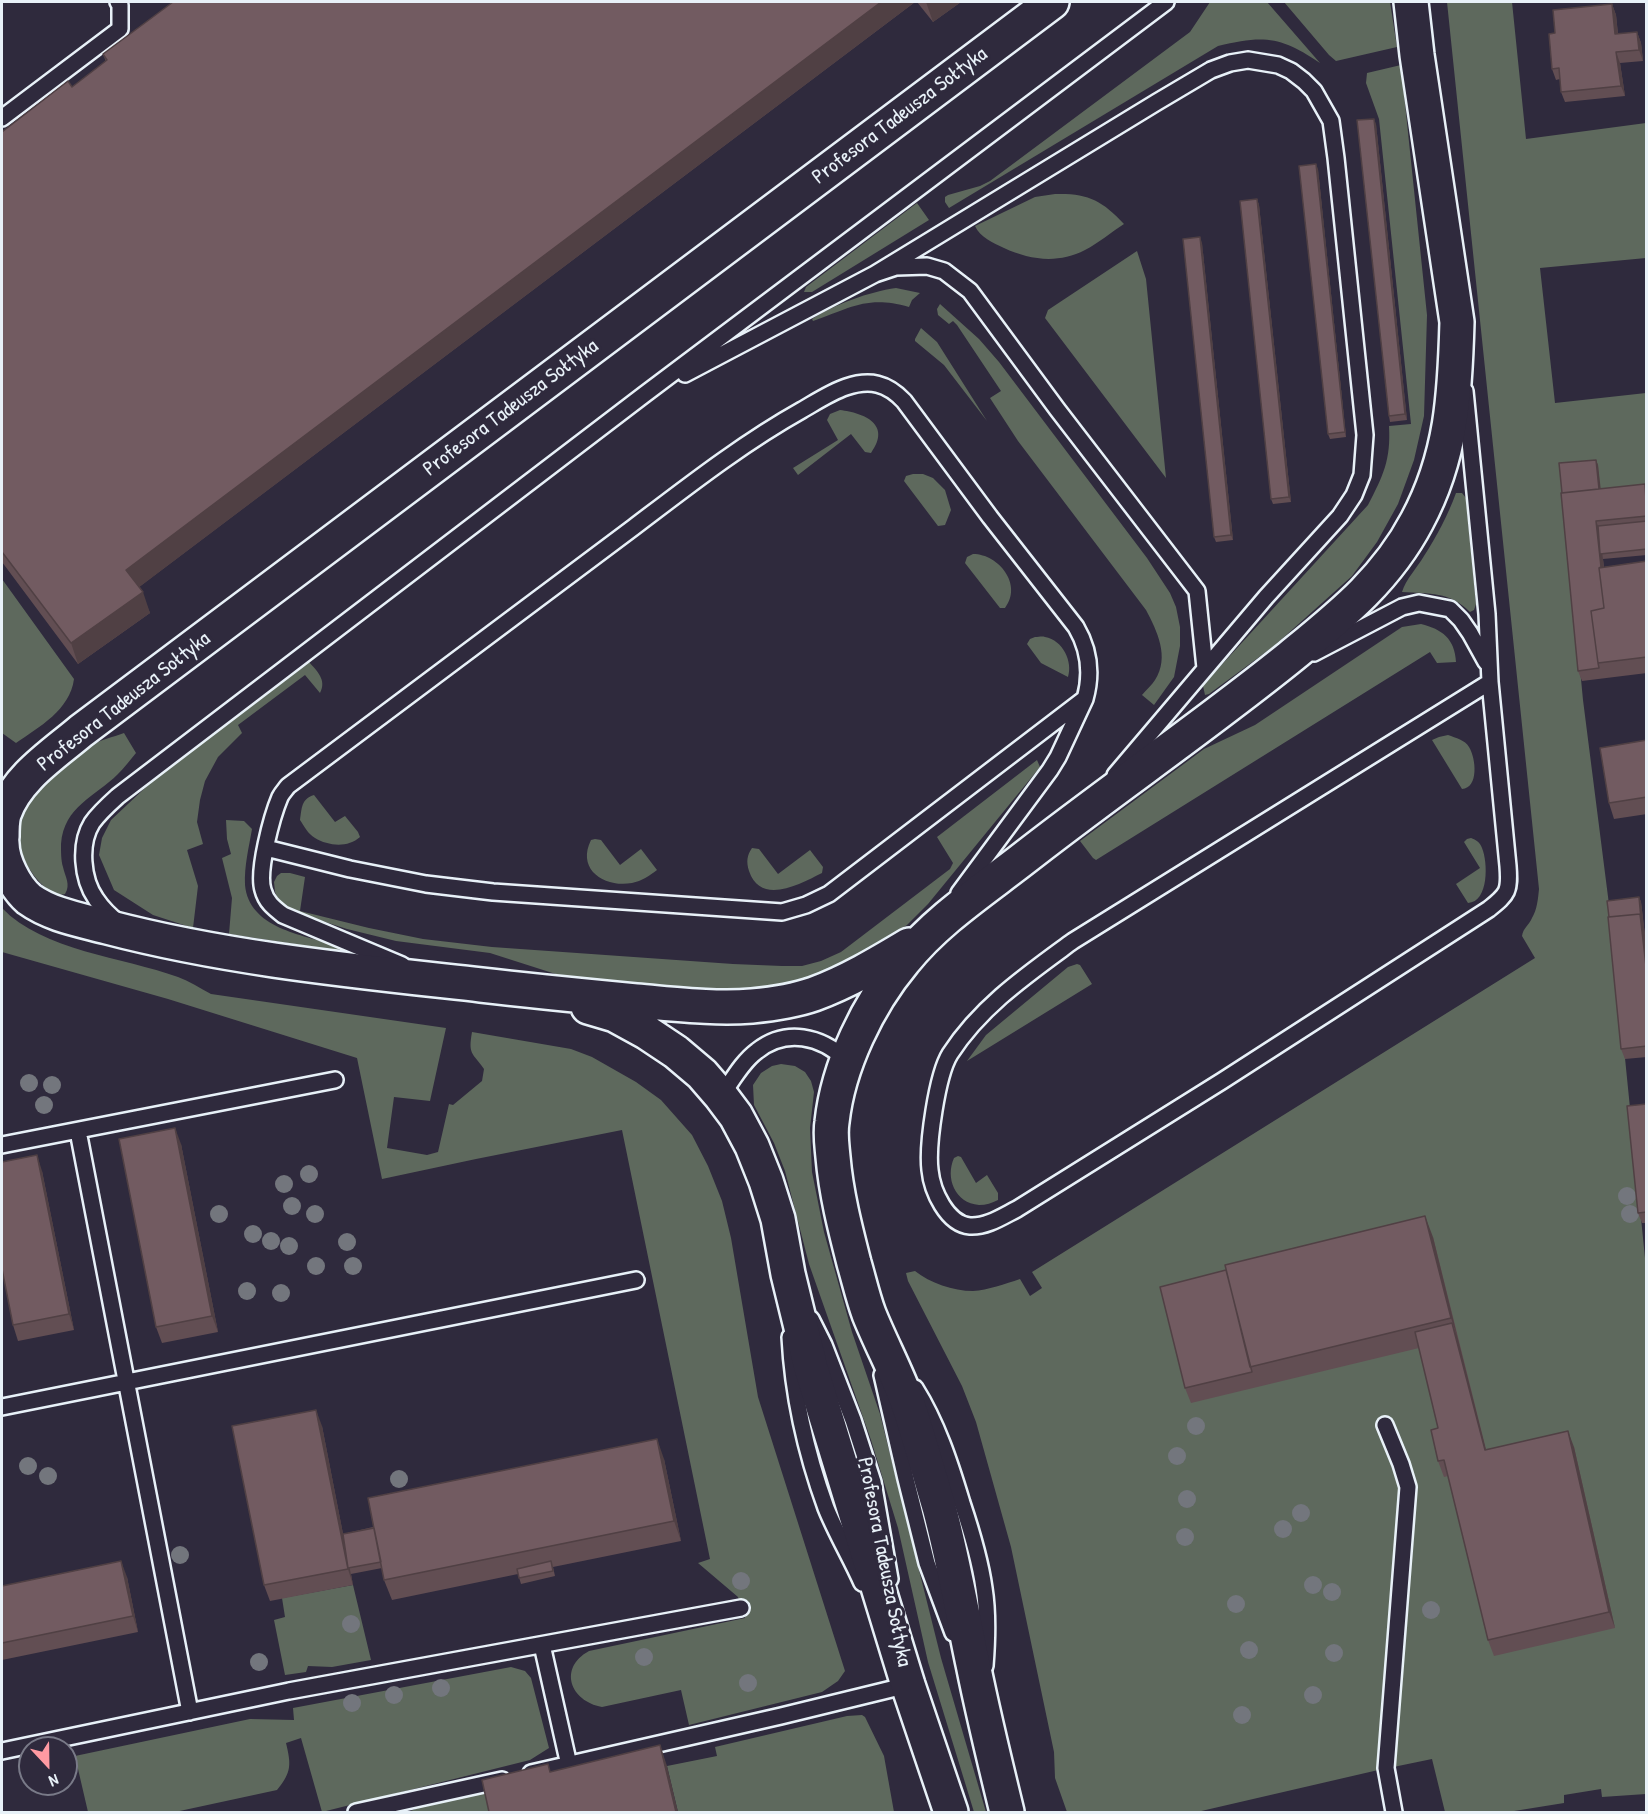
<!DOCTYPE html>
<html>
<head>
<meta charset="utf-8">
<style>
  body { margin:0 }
  #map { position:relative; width:1648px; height:1814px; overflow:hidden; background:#2f2a3d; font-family:"Patrick Hand",sans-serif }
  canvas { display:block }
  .frame { position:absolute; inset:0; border:3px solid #e8f1f8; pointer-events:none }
  .north { position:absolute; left:18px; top:1736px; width:60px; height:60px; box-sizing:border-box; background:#2f2a3d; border:2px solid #797a88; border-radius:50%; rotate:158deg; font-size:16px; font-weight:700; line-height:24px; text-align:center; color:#e8f1f8 }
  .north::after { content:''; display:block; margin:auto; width:21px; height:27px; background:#ff9aa2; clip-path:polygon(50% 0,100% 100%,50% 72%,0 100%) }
</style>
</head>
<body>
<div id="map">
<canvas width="1648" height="1814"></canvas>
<div class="frame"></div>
<div class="north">N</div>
</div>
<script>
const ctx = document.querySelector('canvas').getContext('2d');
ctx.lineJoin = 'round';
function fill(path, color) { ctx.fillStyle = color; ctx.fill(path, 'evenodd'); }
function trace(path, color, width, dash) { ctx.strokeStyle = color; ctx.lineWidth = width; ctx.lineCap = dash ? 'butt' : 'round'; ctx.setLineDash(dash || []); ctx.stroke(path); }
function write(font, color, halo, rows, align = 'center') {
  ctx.font = font + ' "Patrick Hand",sans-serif'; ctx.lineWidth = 6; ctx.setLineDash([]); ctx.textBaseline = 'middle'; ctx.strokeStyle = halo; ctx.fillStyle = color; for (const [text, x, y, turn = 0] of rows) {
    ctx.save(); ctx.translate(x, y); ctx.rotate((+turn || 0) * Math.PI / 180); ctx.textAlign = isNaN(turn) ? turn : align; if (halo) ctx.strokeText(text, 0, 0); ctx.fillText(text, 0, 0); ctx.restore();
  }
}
fill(new Path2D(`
  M1210 2H1267L1320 63C1281 36 1263 35 1218 46L949 208 945 202V197L948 195 980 186 990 181 1190 32Z
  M1284 2H1390L1397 47 1336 61 1329 55Z
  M1447 2H1512L1526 139 1646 123V258L1540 268 1555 403 1646 393V495L1602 500 1561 469 1583 700 1612 928 1646 1268V1794L1602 1797 1601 1789 1564 1795V1803L1508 1812H1445L1432 1759 1374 1771 1197 1812H1067L1055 1778 1054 1752 1011 1547 976 1422 962 1386 908 1281 906 1273 915 1271C930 1283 953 1291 973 1291 988 1290 1005 1284 1020 1279L1030 1296 1042 1288 1032 1272 1535 958 1522 936C1523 928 1529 925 1532 918 1537 910 1538 899 1539 889Z
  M1401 65 1427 315 1424 416 1414 460 1398 504 1377 542 1352 576 1274 646 1209 694 1205 695 1203 686 1205 683 1368 505C1383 476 1391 460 1389 426L1411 424 1379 119 1366 83 1367 73Z
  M1055 194C1087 193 1102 200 1124 224 1111 232 1099 243 1085 250 1058 264 1030 260 1004 248 993 243 980 237 975 226L1035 197Z
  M917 203 929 220 812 292H804L806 287Z
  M1137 251 1146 279 1166 478 1045 318 1048 310Z
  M896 288 920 293 912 300 909 307C867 295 851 308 813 321L812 319C835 304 869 292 896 288Z
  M940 304 979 339 999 362 1147 558 1170 593 1176 607 1180 627V646L1174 677 1154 705 1142 695C1146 690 1152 685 1155 680 1170 657 1157 631 1146 610L1018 441 990 398 1001 391 957 325 953 321 949 324 938 315 937 309Z
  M921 328 937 342 987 421 944 365 915 341V339Z
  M840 410C864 413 892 424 871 453L865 452 851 434 798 475 793 468 838 440 827 420 830 414Z
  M913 474H923L933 478 945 490 951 510 945 525 938 526 904 481 906 476Z
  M1456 493H1462L1466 498 1476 604 1474 610 1470 612C1449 591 1430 594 1402 592 1406 579 1417 568 1424 556 1437 536 1448 515 1456 493Z
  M973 554C999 554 1023 585 1005 608H1000L965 563 967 557Z
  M2 579 74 679C70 710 39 727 16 743L2 733Z
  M1421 624C1442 629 1455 639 1456 662L1437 663 1430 652 1096 860 1093 858 1080 841 1204 749 1255 725 1402 627Z
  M1035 637C1039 637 1042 636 1045 637 1063 640 1073 662 1068 677L1041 663 1027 644 1030 639Z
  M309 662C317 671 327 680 320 693L305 675 238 725 242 733 218 757 205 781 200 800 197 822 203 844 187 850 198 886 193 928 153 915 114 890 99 855 102 838 111 820 163 771Z
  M124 733 136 753C130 760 124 768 118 774 95 797 64 806 61 844 61 851 61 861 63 867 65 877 71 884 65 894 46 900 22 861 18 845 17 835 18 822 21 813 29 791 70 758 90 746 100 740 113 737 124 733Z
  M1448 735C1456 738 1465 740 1469 747 1476 758 1479 788 1462 789L1432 740 1439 737Z
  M1037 760 1040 767 928 904 907 925 828 975 758 994 595 984 565 977 490 953 396 941 347 929 294 912 279 902 275 892 274 882 277 876 281 873H290L305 877 300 911 369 928 423 939 492 947 733 964 782 966H802L821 961 841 952 950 869 953 863 937 837Z
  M314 795 335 822 345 816 358 832 360 837C348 848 328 846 315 838 308 834 304 826 300 820 302 808 301 799 314 795Z
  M226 820 244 821 252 829C249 847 244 866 245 885 249 928 302 935 336 945L339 948V951L229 934 232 898 222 858 231 854 227 839Z
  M1471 838C1476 840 1480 842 1482 848 1488 862 1489 902 1468 903L1456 884 1480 868 1464 842 1467 839Z
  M595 839 601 840 620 865 641 849 657 870C649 876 642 881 632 883 605 888 576 870 591 840Z
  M752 848 759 849 778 874 810 850 823 867 822 873C800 884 761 906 749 871 746 862 747 855 752 848Z
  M2 908C43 951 123 957 178 977 189 981 200 988 211 994L446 1028 430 1101 394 1097 387 1148 427 1155 438 1152 449 1104 453 1105 482 1081 484 1069C472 1052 468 1055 472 1032L571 1049 592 1057 636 1082 661 1100 692 1135 708 1166 722 1201 731 1238 758 1397 845 1671 838 1681 822 1692 689 1725 681 1690 602 1707C570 1701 558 1668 589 1651L745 1618 738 1597 698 1563 710 1559 622 1130 476 1159 382 1179 357 1058 168 999 2 952Z
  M1077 964 1080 965 1092 984 967 1061 986 1035 1068 967Z
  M781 1064 795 1066 805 1072 811 1081 814 1092 810 1128 812 1172 824 1232 852 1332 880 1414 941 1658 986 1812H974L928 1662 898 1528 871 1440 809 1264 785 1171 774 1143 754 1105 753 1085 761 1073 772 1066Z
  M958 1156 961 1157 976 1183 987 1175 998 1193V1200C992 1203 986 1205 979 1205 955 1203 945 1178 954 1158Z
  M353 1585 371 1660 332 1667 308 1666 306 1672 285 1675 274 1620 285 1617 282 1598Z
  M511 1667 525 1671 531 1678 549 1748 530 1760 322 1812 301 1738 286 1743C291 1764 292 1772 277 1790L175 1812H88L75 1756 250 1719 294 1720 293 1708Z
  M862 1715 865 1717 884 1756 894 1812H678L667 1766 717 1756 715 1747 847 1716Z
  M554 1775 492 1812H408L423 1806Z`), '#5e695d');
const lane = new Path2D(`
  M2 118 120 29V5L118 2
  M875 274 1157 102 1211 70 1230 63 1248 60 1278 65 1291 71 1304 81 1314 91 1331 121 1336 158 1365 435 1362 475 1354 495 1340 516 1266 597 1115 775
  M685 374 875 274 896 267 927 266 944 271 970 291 1057 409 1197 591 1205 668
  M1465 391 1487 614 1490 682 1508 866C1510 891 1508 894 1489 909L1222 1081 1017 1209C1003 1216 987 1227 970 1226 947 1224 932 1191 930 1170 927 1145 937 1075 950 1054 981 1006 1028 974 1073 941L1490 682
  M1314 653 1402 607 1419 603 1450 609 1461 620 1470 633 1486 662
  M266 848 350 869 426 884 493 892 782 912 806 905 829 894 1083 700
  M119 923C110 916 102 908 96 899 82 879 79 844 92 823 99 813 108 805 118 796L645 394 1166 2
  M402 965 283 915C274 908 266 902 263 890 257 871 272 816 280 797 282 793 285 790 288 786 403 700 518 613 634 527 688 486 743 443 802 410 816 402 831 392 846 387 870 379 887 383 904 401L990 517 1076 627C1089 649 1092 674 1085 699L1058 757 1050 770 959 893
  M721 1096C732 1081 742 1062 757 1051 786 1028 821 1036 846 1060
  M78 1131 190 1712
  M2 1145 335 1080
  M811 1319 824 1345 853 1420 873 1482 890 1579
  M790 1337C793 1395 806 1453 826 1508 836 1533 851 1558 862 1583
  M882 1375 906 1479 927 1563 953 1633
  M915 1388C937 1423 950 1463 962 1503 971 1530 980 1559 984 1588 988 1613 987 1641 985 1666
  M2 1407 636 1280
  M1385 1425 1401 1464 1408 1487 1386 1768 1394 1812
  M542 1645 569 1765
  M2 1751 289 1691 741 1608
  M531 1773 781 1716 908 1685
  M356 1812 502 1780`);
const secondary = new Path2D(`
  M2 837C2 830 2 821 4 814 16 778 54 754 81 731L1052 2
  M2 843C2 861 15 887 29 899 51 915 81 920 107 927 229 959 356 971 481 985 532 991 584 996 636 1001 674 1004 714 1009 752 1006 773 1004 794 1001 814 994 847 982 879 963 909 945
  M588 1007 615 1015 646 1032 676 1052 702 1074 721 1096 736 1116 752 1146 766 1181 778 1219 788 1274 811 1368 908 1685 951 1812
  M1007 1812C995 1763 983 1714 973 1664 962 1612 953 1559 939 1507 929 1473 919 1438 908 1404 897 1373 881 1344 869 1314 863 1298 859 1280 854 1263 845 1228 836 1193 833 1157 832 1146 830 1134 832 1122 838 1066 868 1004 904 961 935 922 980 892 1019 862 1108 792 1202 728 1290 657 1340 616 1386 580 1417 521 1452 456 1455 394 1457 322L1417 55 1411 2`);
trace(lane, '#e8f1f8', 20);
trace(secondary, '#e8f1f8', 38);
trace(lane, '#2f2a3d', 15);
trace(secondary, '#2f2a3d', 33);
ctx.fillStyle = '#73767d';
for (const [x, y] of [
  [29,1083],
  [52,1085],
  [44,1105],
  [309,1174],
  [284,1184],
  [1627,1196],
  [292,1206],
  [219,1214],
  [315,1214],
  [1630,1214],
  [253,1234],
  [271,1241],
  [347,1242],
  [289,1246],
  [316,1266],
  [353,1266],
  [247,1291],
  [281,1293],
  [1196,1426],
  [1177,1456],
  [28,1466],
  [48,1476],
  [399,1479],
  [1187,1499],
  [1301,1513],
  [1283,1529],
  [1185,1537],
  [180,1555],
  [741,1581],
  [1313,1585],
  [1332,1592],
  [1236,1604],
  [1431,1610],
  [351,1624],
  [1249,1650],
  [1334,1653],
  [644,1657],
  [259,1662],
  [748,1683],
  [441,1688],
  [394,1695],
  [1313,1695],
  [352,1703],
  [1242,1715]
]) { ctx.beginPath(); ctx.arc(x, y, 9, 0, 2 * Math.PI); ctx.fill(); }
fill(new Path2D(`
  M173 2H915L139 587 150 613 78 664 2 562V132L72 87 106 62 103 54Z
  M917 2H961L933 22Z
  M1612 4 1616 15 1618 34 1637 32 1641 43 1643 61 1620 63 1625 96 1565 102 1561 92 1560 79 1556 80 1552 69 1555 33Z
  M1376 124 1407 420 1390 422 1389 416Z
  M1318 169 1346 437 1330 439 1328 434Z
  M1257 199 1259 205 1291 502 1273 504 1271 499Z
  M1202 243 1233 540 1216 542 1214 537Z
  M1596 460 1598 465 1600 489 1645 484 1647 487V555L1603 559 1604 567 1647 561V673L1582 681 1578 671 1562 493Z
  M1647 740V814L1614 819 1609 803Z
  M1639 897 1641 902 1647 952V1057L1625 1059 1621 1049Z
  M1647 1104V1223H1642L1638 1213Z
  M181 1144 218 1332 162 1343 156 1327Z
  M42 1171 74 1330 18 1341 13 1325Z
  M1433 1237 1486 1449 1574 1447 1615 1628 1494 1656 1488 1640 1448 1476 1444 1477 1438 1461V1428L1419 1348 1191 1403 1185 1388Z
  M322 1426 343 1534 664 1459 681 1541 553 1567 555 1576 521 1584 518 1574 392 1600 384 1580 382 1568 351 1574 353 1585 270 1601 264 1585Z
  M127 1577 138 1632 2 1660V1586Z`), '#624e53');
fill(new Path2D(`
  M881 2H915L134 591 126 570Z
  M926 2H961L933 22Z
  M1612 4 1616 15 1619 45 1615 34Z
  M1637 32 1641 43 1643 61 1639 50Z
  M1616 52 1620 63 1625 96 1621 86Z
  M1374 119 1376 124 1407 420 1405 414Z
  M1316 164 1318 169 1346 437 1345 432Z
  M1257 199 1259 205 1291 502 1289 497Z
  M1200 237 1202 243 1233 540 1231 535Z
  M1596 460 1598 465 1602 500 1600 495Z
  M1596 521 1600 532 1610 624 1606 614Z
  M143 592 150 613 78 664 71 643Z
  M1639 897 1641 902 1647 952V975L1640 914Z
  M175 1128 181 1144 218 1332 212 1316Z
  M37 1155 42 1171 74 1330 69 1314Z
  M1425 1216 1433 1237 1458 1339 1451 1318Z
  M1452 1323 1458 1339 1490 1466 1485 1450Z
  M316 1410 322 1426 353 1585 348 1569Z
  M1568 1431 1574 1447 1615 1628 1609 1612Z
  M657 1439 664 1459 681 1541 674 1521Z
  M121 1561 127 1577 138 1632 133 1616Z
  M660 1745 667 1766 678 1812H676Z`), '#504044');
const building = new Path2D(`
  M173 2H881L126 570 143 592 71 643 2 552V132L68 81 72 87 107 60 103 54Z
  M1612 4 1615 34 1637 32 1639 50 1616 52 1621 86 1561 92 1559 68 1552 69 1549 34 1555 33 1553 10Z
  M1374 119 1405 414 1389 416 1357 120Z
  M1316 164 1345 432 1328 434 1299 166Z
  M1257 199 1289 497 1271 499 1240 201Z
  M1200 237 1231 535 1214 537 1183 239Z
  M1596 460 1599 489 1562 493 1559 463Z
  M1645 484 1647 516 1596 521 1601 567 1599 568 1604 608 1591 611 1598 663 1599 668 1578 671 1561 493Z
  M1647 521V549L1600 554 1598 526Z
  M1647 561V657L1598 663 1591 611 1604 608 1599 568Z
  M1647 740V797L1609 803 1600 748Z
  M1639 897 1641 919 1640 914 1609 917 1607 901Z
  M1640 914 1647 975V1046L1621 1049 1608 917Z
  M1647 1104V1212L1638 1213 1627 1106Z
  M175 1128 212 1316 156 1327 119 1139Z
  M37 1155 69 1314 13 1325 2 1269V1162Z
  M1425 1216 1451 1318 1250 1367 1225 1265Z
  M1226 1270 1252 1372 1185 1388 1160 1287Z
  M1452 1323 1485 1450 1568 1431 1609 1612 1488 1640 1444 1460 1438 1461 1431 1430 1438 1428 1415 1332Z
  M316 1410 348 1569 264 1585 232 1426Z
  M657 1439 674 1521 384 1580 368 1498Z
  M374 1528 381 1562 348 1568 343 1534Z
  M121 1561 133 1616 2 1643V1586Z
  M551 1561 553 1571 519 1578 517 1569Z
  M660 1745 676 1812H489L482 1780 548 1764 550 1772Z`);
fill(building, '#725b61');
trace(building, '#504044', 1.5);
write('21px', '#e8f1f8', '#2f2a3d', [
  ["Profesora Tadeusza Sołtyka",900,116,-37],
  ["Profesora Tadeusza Sołtyka",511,408,-37],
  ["Profesora Tadeusza Sołtyka",124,702,-38],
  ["Profesora Tadeusza Sołtyka",884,1562,79]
]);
</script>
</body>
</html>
